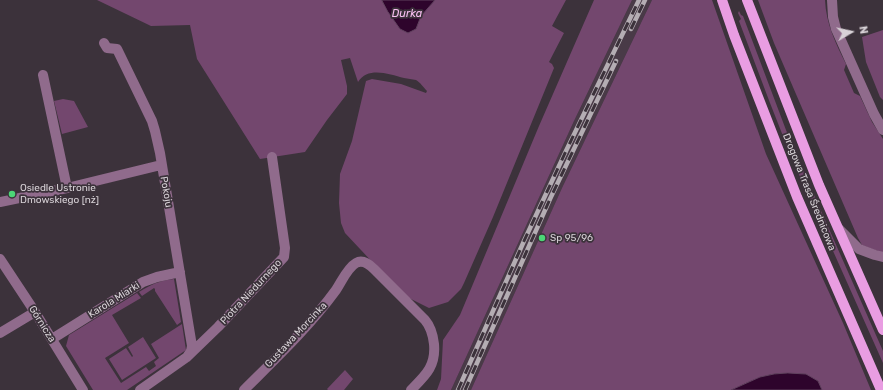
<!DOCTYPE html>
<html>
<head>
<meta charset="utf-8">
<style>
  body { margin:0 }
  #map { position:relative; width:883px; height:390px; overflow:hidden; background:#3c323b; font-family:Rubik,sans-serif }
  canvas { display:block }
  .north { position:absolute; left:831px; top:12px; width:40px; height:40px; -webkit-text-stroke:3px #3c323b; paint-order:stroke; rotate:81deg; font-size:11px; font-weight:700; line-height:16px; text-align:center; color:#d8d2d7 }
  .north::after { content:''; display:block; margin:auto; width:14px; height:18px; background:#d8d2d7; clip-path:polygon(50% 0,100% 100%,50% 72%,0 100%) }
</style>
</head>
<body>
<div id="map">
<canvas width="883" height="390"></canvas>
<div class="north">N</div>
</div>
<script>
const ctx = document.querySelector('canvas').getContext('2d');
ctx.lineJoin = 'round';
function fill(path, color) { ctx.fillStyle = color; ctx.fill(path, 'evenodd'); }
function trace(path, color, width, dash) { ctx.strokeStyle = color; ctx.lineWidth = width; ctx.lineCap = dash ? 'butt' : 'round'; ctx.setLineDash(dash || []); ctx.stroke(path); }
function write(font, color, halo, rows, align = 'center') {
  ctx.font = font + ' Rubik,sans-serif'; ctx.lineWidth = 3.5; ctx.setLineDash([]); ctx.textBaseline = 'middle'; ctx.strokeStyle = halo; ctx.fillStyle = color; for (const [text, x, y, turn = 0] of rows) {
    ctx.save(); ctx.translate(x, y); ctx.rotate((+turn || 0) * Math.PI / 180); ctx.textAlign = isNaN(turn) ? turn : align; if (halo) ctx.strokeText(text, 0, 0); ctx.fillText(text, 0, 0); ctx.restore();
  }
}
fill(new Path2D(`
  M632 0H652L562 188 471 390H451L574 121Z`), '#493a47');
fill(new Path2D(`
  M97 0H382L383 3 400 29H416L421 16 435 0H566L552 26 564 33 549 62 552 64 554 68 493 217 464 283 461 289 448 302 429 308 403 295 376 266 345 233 341 223 339 203 340 174 352 141 366 81 372 79 401 84 426 93 427 91C424 88 420 82 416 80 412 79 408 79 404 78 389 74 368 66 358 82L350 58 341 60 347 86V94L327 120 305 152 260 159 197 59 190 25 151 26Z
  M594 0H632L574 121 451 390H437L441 379 443 340 460 315 539 126Z
  M652 0H712L766 154 843 323 871 390H822L818 381C809 379 796 374 787 373 767 372 748 382 731 390H471L562 188Z
  M758 0H825C826 24 836 44 846 64L844 70 854 93 860 96 872 122 883 139V253L862 245 858 238 774 43Z
  M739 11 741 15 743 16 786 130 810 186 883 351V363L792 159 770 103 739 21 741 19 738 13Z
  M883 30V100L880 97 866 62 862 37Z
  M63 99 74 101 88 127 62 134 54 101Z
  M174 279 181 322 177 325 155 291V289L154 288 142 296 139 292C152 284 158 281 174 279Z
  M137 293 141 298 112 315 129 343 105 358 121 383 146 367 149 371 156 366 154 362 159 358 151 344 182 324 186 350 127 390H93L66 346 69 335Z
  M143 337 156 358 122 380 109 359 126 348 132 357 133 356 128 347Z
  M345 370 353 379 344 390H328L327 389Z`), '#73476e');
const water = new Path2D(`
  M382 0H435L421 16 416 29 408 33 400 29 388 12Z
  M788 373 806 374 818 381 822 390H731L760 377 774 374Z`);
fill(water, '#2e042c');
trace(water, '#61425f', 1);
trace(new Path2D(`
  M832 0 833 17 836 29 874 114 883 130
  M104 43 107 48 117 49 152 121 155 131 160 153 192 346 191 351 187 357
  M43 75 67 188
  M0 202 67 188 161 165
  M839 229 859 249 875 255 883 257
  M0 259 35 312 83 390
  M0 333 35 312
  M52 339 143 282 157 277 180 272
  M140 390 187 357 218 327 284 257 285 248 272 157
  M244 390C276 358 309 327 336 290 341 283 347 268 356 263 363 259 369 264 374 269L425 320C431 327 433 335 434 344 436 366 426 375 411 390`), '#906b8c', 10);
trace(new Path2D(`
  M722 0 734 35 797 197 881 390
  M747 0 819 185 883 330`), '#e99de2', 10);
const rail = new Path2D(`
  M631 29 645 0
  M458 390 524 241 566 151 639 0
  M465 390 550 199 616 61`);
trace(rail, '#b4adb3', 4.5);
trace(rail, '#3c323b', 3, [9]);
for (const [x, y, r, color] of [
  [12,194,4,"#4cd677"],
  [542,238,4,"#4cd677"]
]) { const dot = new Path2D(); dot.arc(x, y, r, 0, 2 * Math.PI); ctx.fillStyle = color; ctx.fill(dot); trace(dot, '#3c323b', 1.5); }
write('10px', '#d8d2d7', '#3c323b', [
  ["Osiedle Ustronie",20,188],
  ["Dmowskiego [nż]",20,200],
  ["Sp 95/96",550,238]
], 'left');
write('10px', '#d8d2d7', '#3c323b', [
  ["Pokoju",166,192,80],
  ["Drogowa Trasa Średnicowa",809,192,68],
  ["Piotra Niedurnego",251,292,-47],
  ["Karola Miarki",114,300,-32],
  ["Górnicza",42,324,58],
  ["Gustawa Morcinka",296,335,-47]
]);
write('italic 11px', '#fac0f3', '#3c323b', [
  ["Durka",407,14]
]);
</script>
</body>
</html>
